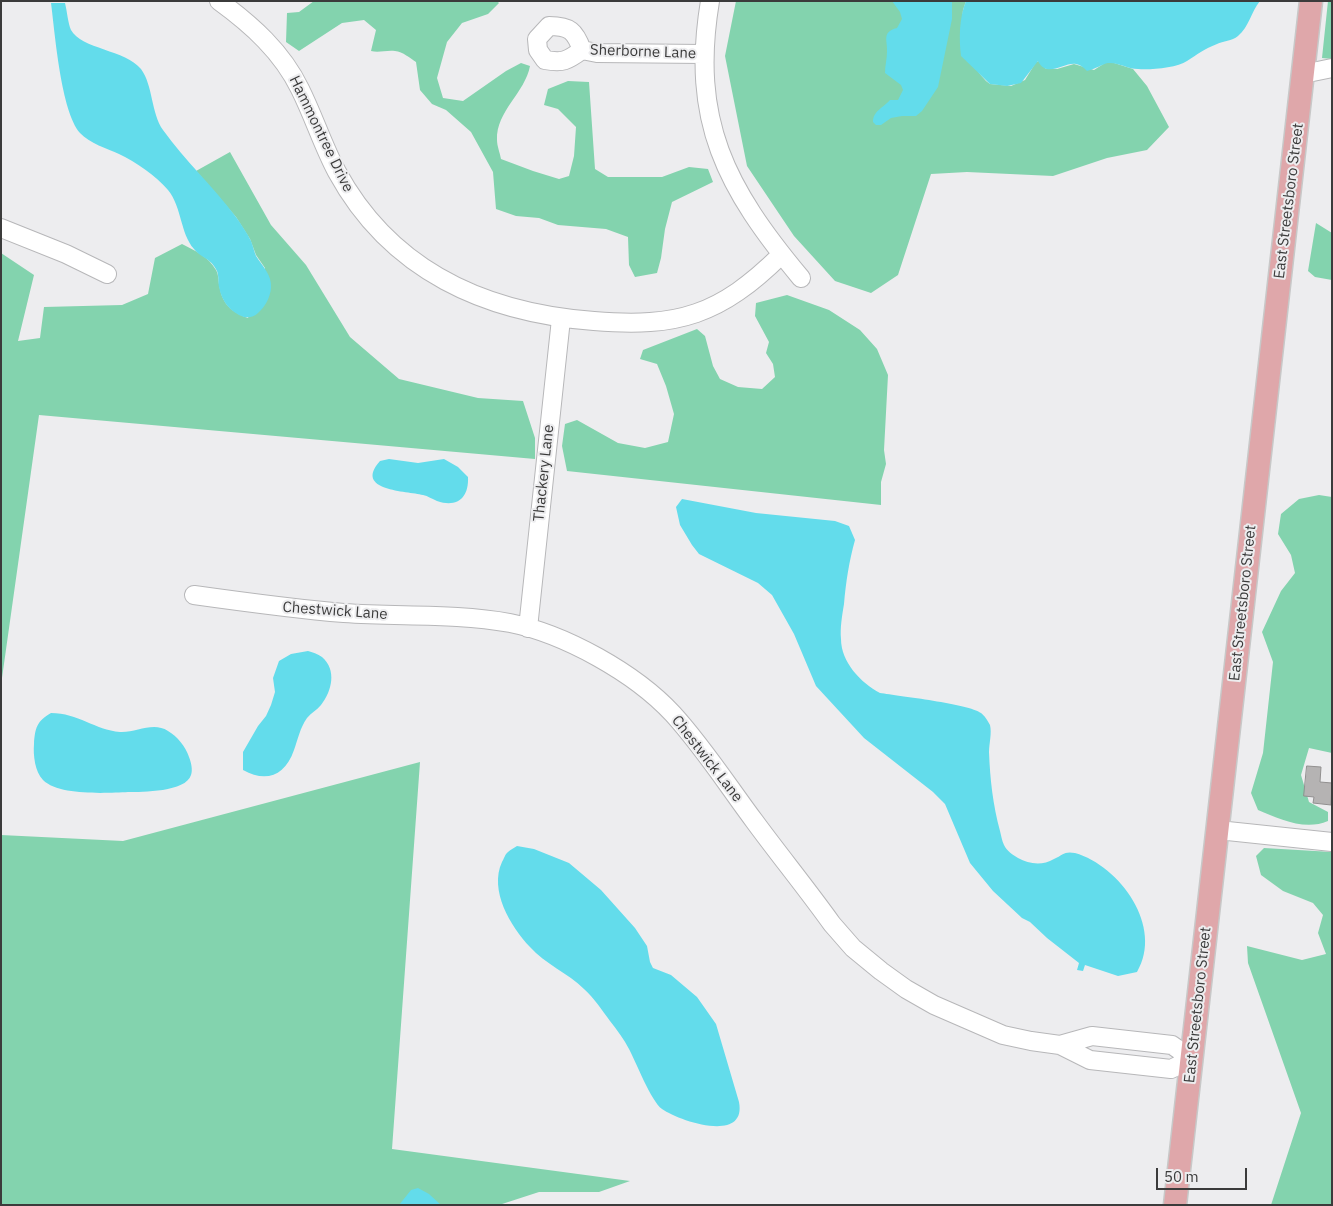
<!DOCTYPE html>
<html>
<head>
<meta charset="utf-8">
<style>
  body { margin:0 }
  #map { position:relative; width:1333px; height:1206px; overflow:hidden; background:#ededef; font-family:"IBM Plex Sans",sans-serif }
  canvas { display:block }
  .frame { position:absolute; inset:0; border:2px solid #3b3b3b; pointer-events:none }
  .scale { position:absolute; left:1156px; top:1168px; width:91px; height:22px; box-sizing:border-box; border:2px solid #3b3b3b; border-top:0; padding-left:6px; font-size:15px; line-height:18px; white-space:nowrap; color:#3b3b3b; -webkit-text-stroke:4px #ededef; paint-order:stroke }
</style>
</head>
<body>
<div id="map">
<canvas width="1333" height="1206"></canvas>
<div class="frame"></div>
<div class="scale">50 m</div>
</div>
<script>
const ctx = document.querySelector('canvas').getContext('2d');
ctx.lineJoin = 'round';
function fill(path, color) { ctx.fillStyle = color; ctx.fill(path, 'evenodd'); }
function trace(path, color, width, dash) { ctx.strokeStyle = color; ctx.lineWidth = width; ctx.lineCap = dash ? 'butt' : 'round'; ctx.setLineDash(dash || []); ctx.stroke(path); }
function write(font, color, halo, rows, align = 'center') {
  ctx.font = font + ' "IBM Plex Sans",sans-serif'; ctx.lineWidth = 4; ctx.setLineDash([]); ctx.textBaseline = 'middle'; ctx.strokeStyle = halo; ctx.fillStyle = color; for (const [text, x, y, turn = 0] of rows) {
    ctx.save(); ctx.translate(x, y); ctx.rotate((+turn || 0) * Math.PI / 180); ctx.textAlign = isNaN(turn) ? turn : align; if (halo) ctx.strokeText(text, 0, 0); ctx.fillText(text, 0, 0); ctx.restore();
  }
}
fill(new Path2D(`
  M314 1H497L499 3 488 14 462 23 447 42 437 78 443 98 463 101 506 71 521 63 530 66C525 93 496 111 497 140 497 146 500 153 501 159L533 171 559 179 569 176 574 156 576 127 558 109 544 105 548 89 568 81 589 82 595 169 608 177H662L689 167 708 169 713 182 672 202 665 229 661 258 657 273 635 277 629 265 628 237 606 229 558 225 539 218 516 216 496 209 493 172 471 132 446 110 432 104 420 90 416 62C410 58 403 52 395 51 386 50 379 53 371 51L376 30 364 20 342 23 299 51 286 42 287 13 299 12Z
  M736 1H966L963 10 960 42 979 73 986 81 990 84 1011 86 1025 80 1036 62 1039 61 1046 69H1057L1074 64 1094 70 1105 63 1111 62 1133 69 1147 86 1169 127 1147 150 1107 158 1053 176 967 172 931 174 898 275 871 293 835 281 794 236 747 166 725 56Z
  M1328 1H1332V59L1322 58Z
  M230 152 271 225 306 265 350 337 399 379 478 398 523 401 535 438V459L39 415 1 685V253L34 275 18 341 40 338 44 307 122 305 148 294 155 258 182 244C195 251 208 256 216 270 219 275 218 282 220 289 223 305 233 313 248 318L265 268 256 255 250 239 236 217 196 171Z
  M1316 223 1332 233V280L1315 277 1308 271Z
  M787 295 829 310 860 330 877 349 888 375 884 450 886 464 881 482V505L567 471 562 446 565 424 577 420 618 443 645 448 668 442 674 414 666 386 657 364 640 359 643 350 697 329 705 336 713 366 720 379 738 387 762 389 775 377 773 364 766 353 769 342 755 316 756 303Z
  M1319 495 1332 497V753L1309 748 1301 775 1309 802 1328 812V821C1305 831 1279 819 1258 810L1251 793 1263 753 1273 662 1262 632 1281 591 1295 573 1291 555 1278 534 1281 514 1299 499Z
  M420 762 392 1149 630 1181 599 1192H539L499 1205H1V835L123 841Z
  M1264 848 1332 852V1205H1271L1301 1113 1248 963 1247 946 1302 960 1326 954 1318 933 1323 915 1313 903 1283 891 1261 875 1256 856Z`), '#83d3ae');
fill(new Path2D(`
  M892 1H952V19L938 87 922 111 916 116H902L891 118 881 125H876L873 122C873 111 883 108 890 100H898L903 90 901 85 885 73C885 65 887 59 887 52 888 41 881 32 897 28L902 19 900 12Z
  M966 1H1260C1251 12 1249 27 1238 36 1232 41 1223 41 1217 44 1206 48 1196 55 1187 61 1177 68 1150 70 1138 69 1128 69 1118 62 1108 63 1102 64 1096 69 1087 71 1084 68 1081 65 1076 64 1064 62 1047 79 1038 61L1021 83 1007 86 990 84 961 56C959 39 959 18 966 1Z
  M51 3H65C67 11 68 23 71 30 81 49 126 50 141 69 153 85 151 113 163 130 185 161 213 186 236 217 241 224 247 233 251 241 253 246 254 251 256 256 263 267 272 275 271 288 270 298 265 307 258 313 254 317 249 318 244 317 230 312 222 302 219 287 218 282 219 276 217 271 211 258 201 258 194 249 180 233 182 207 168 190 156 176 136 162 119 154 108 149 89 143 80 133 61 111 55 34 51 3Z
  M389 459 418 463 444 459 458 467 468 477C469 498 457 508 437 501 432 499 428 496 423 495 407 491 353 491 380 461Z
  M682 499 756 513 835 521 849 526 855 540C849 562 846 581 844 604 842 616 840 628 841 639 841 662 861 683 880 693 899 696 969 704 981 713 984 715 988 721 990 725 992 733 989 744 989 752 990 779 993 805 1000 831 1001 835 1002 841 1004 845 1007 851 1013 855 1018 858 1029 864 1042 866 1054 859 1063 855 1064 851 1075 853 1120 866 1164 927 1137 972L1118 976 1085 965 1083 971 1077 970 1079 963 1047 938 1030 922 1022 918 993 891 970 863 945 804 933 792 864 738 816 686 794 634 772 595 758 583 699 554 692 545 680 525 676 507Z
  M308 651C312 652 318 654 322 657 337 670 332 691 321 705 317 710 311 713 307 718 300 728 298 739 294 750 285 776 266 783 243 770V752L258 726 266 716 271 705 275 692 273 678 279 661 291 654Z
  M51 713C78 713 95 730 120 732 136 733 153 721 168 731 177 736 186 747 189 757 191 762 193 770 191 775 186 792 142 792 128 792 107 793 59 796 43 780 35 772 33 755 34 744 35 728 37 721 51 713Z
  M517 846 534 849 569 863 601 890 635 928 647 946 650 962 653 968 671 975 697 997 716 1024 739 1102C747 1144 679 1121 662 1109 651 1101 636 1062 629 1049 624 1039 617 1030 610 1021 602 1010 594 998 584 989 568 973 545 964 530 947 510 926 489 890 502 862 504 859 505 854 508 852 510 850 514 848 517 846Z
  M418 1188 429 1194 441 1205H399L411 1190Z`), '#63dceb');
const building = new Path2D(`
  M1307 766 1321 767 1320 782 1332 783 1331 805 1313 803 1314 797 1304 796Z`);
fill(building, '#b5b3b3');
trace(building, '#918f8f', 1);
const minor = new Path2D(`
  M219 1C252 25 282 52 300 89 314 117 323 146 337 172 391 271 486 313 594 321 678 328 720 315 781 255
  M710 1C690 121 726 188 801 278
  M582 50C567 61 563 63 545 60L538 50 537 39 549 26C570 26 575 31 582 50L597 53 704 54
  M1303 74 1332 68
  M1 228 66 254 107 274
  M194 595C244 602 294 609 344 613 399 617 455 613 510 623 565 634 635 673 673 714 704 748 728 786 755 822 780 856 807 889 832 924L853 948 881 971 906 989 934 1005 1003 1035 1031 1041 1060 1045 1090 1060 1171 1069 1192 1059 1172 1045 1092 1036 1060 1045
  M528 628 561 319
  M1218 830 1332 842`);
const major = new Path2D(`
  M1175 1205 1311 1`);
trace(minor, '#b7b7b9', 20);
trace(major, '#c8c8c8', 25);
trace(minor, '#fff', 18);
trace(major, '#dfa7aa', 22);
write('15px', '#3b3b3b', '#ededef', [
  ["Sherborne Lane",643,52,2],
  ["Hammontree Drive",321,134,64],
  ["East Streetsboro Street",1289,201,-83],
  ["Thackery Lane",544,473,-84],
  ["East Streetsboro Street",1243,603,-84],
  ["Chestwick Lane",335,611,4],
  ["Chestwick Lane",707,759,52],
  ["East Streetsboro Street",1198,1005,-84]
]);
</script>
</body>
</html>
